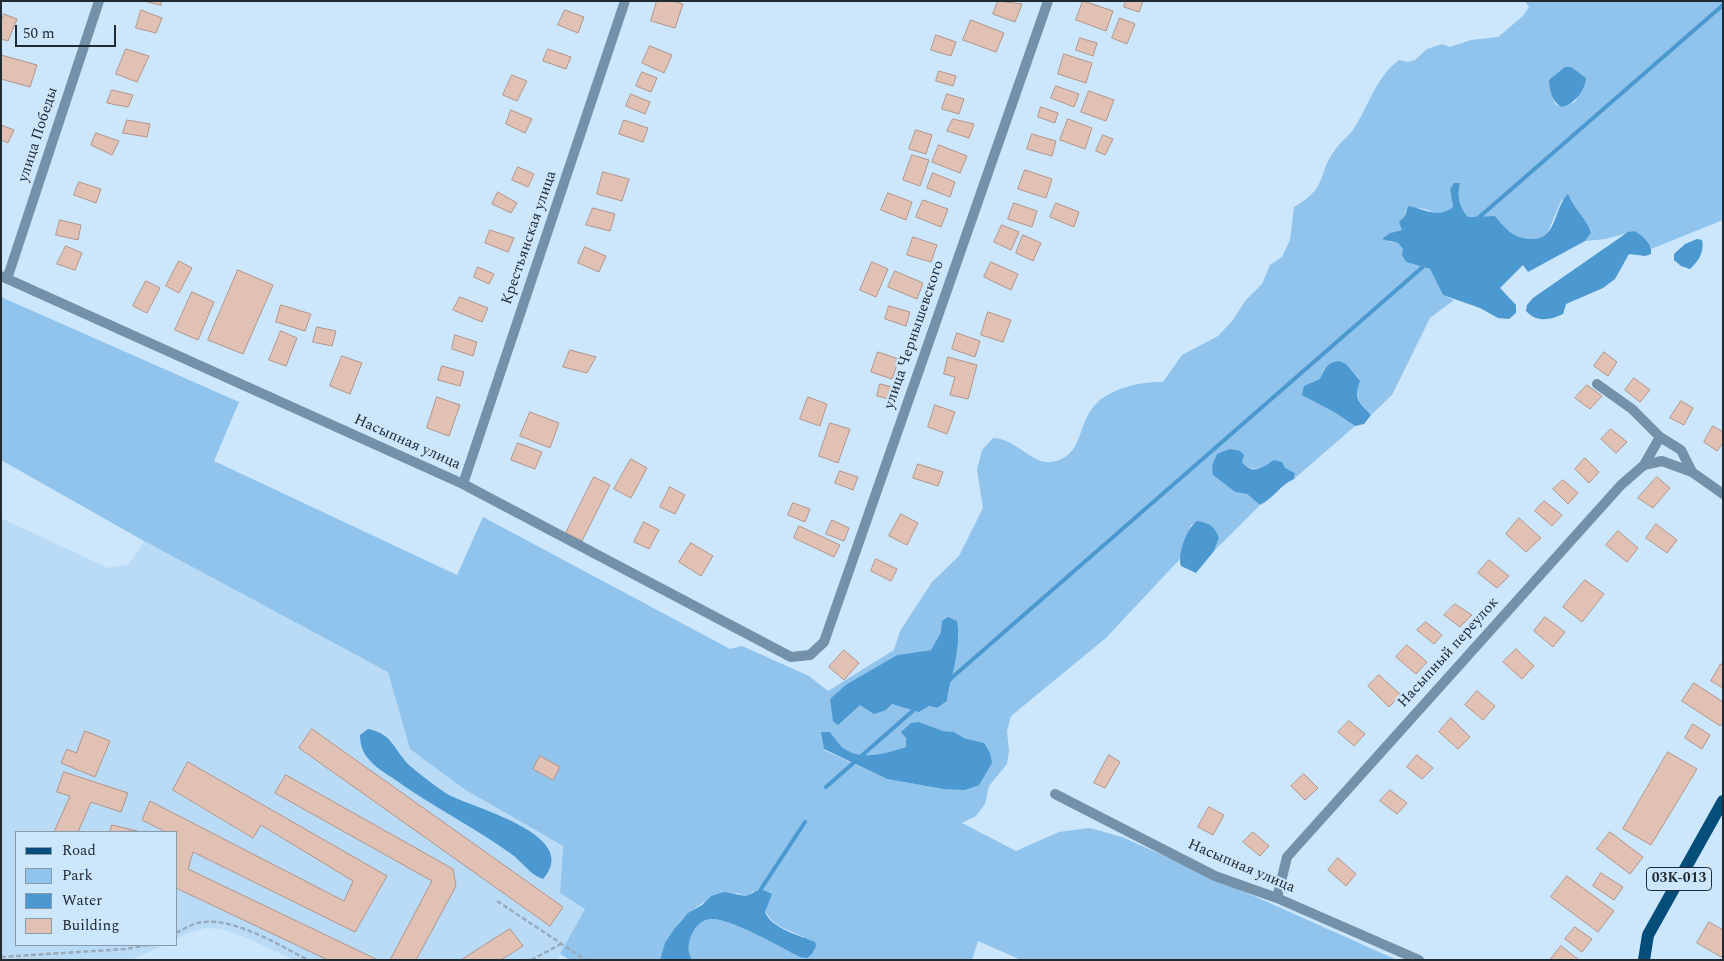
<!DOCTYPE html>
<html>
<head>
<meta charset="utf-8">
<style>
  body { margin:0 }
  #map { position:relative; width:1724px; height:961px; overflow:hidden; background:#cce6fc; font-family:Spectral,serif }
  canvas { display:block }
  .frame { position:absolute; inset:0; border:2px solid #202a32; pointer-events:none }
  .legend { position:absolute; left:15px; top:831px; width:162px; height:115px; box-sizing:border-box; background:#cce6fc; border:1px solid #879bab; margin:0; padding:6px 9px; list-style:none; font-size:15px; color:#202a32 }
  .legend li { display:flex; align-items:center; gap:10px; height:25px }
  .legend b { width:25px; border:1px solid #879bab }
  .scale { position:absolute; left:15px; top:25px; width:101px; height:22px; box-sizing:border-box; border:2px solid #202a32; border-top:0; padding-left:6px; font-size:15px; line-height:18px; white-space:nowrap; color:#202a32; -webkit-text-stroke:4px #cce6fc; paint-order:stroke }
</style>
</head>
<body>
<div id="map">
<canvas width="1724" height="961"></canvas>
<div class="frame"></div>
<ul class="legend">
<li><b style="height:6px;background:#044e79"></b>Road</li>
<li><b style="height:14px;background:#90c4ec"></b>Park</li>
<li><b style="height:14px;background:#4c98d0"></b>Water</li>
<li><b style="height:14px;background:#e2c1b5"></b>Building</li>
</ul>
<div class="scale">50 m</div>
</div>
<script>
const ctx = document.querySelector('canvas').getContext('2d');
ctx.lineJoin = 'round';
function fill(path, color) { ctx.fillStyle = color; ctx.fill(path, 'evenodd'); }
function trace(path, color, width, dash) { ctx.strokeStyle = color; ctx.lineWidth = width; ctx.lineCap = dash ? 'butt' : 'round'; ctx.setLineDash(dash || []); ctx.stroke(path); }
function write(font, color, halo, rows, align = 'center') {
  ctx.font = font + ' Spectral,serif'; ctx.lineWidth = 4.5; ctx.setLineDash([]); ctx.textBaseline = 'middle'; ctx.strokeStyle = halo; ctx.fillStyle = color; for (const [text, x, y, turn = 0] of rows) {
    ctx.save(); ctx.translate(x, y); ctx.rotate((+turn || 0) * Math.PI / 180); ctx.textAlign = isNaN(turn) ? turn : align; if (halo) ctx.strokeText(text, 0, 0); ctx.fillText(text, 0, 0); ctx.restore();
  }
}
fill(new Path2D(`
  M1 518 108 568 128 565 144 541 389 672 410 749 464 789 563 846 560 893 585 909 557 960H294L245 937 221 929 206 928 190 932 176 939V832H16V945H165L130 960H1Z`), '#badbf6');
fill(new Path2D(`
  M1525 1H1723V220L1651 249 1647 240 1635 231 1606 239 1585 241 1591 233C1586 218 1577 207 1562 199L1547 234 1538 239H1522L1510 234 1495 216 1468 217C1459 207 1457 197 1460 184L1450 189 1453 207C1437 220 1434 209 1418 208 1414 207 1409 209 1406 210L1402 230 1390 233 1389 242 1398 243 1403 249 1406 262 1430 269 1443 295 1454 300 1430 318 1392 395 1371 415C1360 403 1354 398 1359 381L1324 369 1320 379 1304 387 1355 426 1294 479 1295 473 1268 463 1264 468C1256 470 1248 469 1242 462L1213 475 1235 492 1247 494 1260 505 1214 551 1219 538 1207 523 1198 522 1191 525 1179 560 1106 638 1011 716 1007 731 1009 751 1007 764 989 786 985 804 976 816 962 823 1016 851 1059 832 1090 828 1122 837 1397 960H1021L978 941 972 960H692C687 951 688 943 692 934 695 927 702 920 710 919 729 917 780 947 800 957L804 937C770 923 772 924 754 891L746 896 738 893 711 896C704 903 697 906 689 913 675 923 665 943 660 960H570L560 954 585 909 560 893 563 846 464 789 410 749 388 672 144 541 1 460V297L239 402 214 461 457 575 483 517 730 649 742 646 809 676 828 691 894 650 900 631 932 582 959 556 983 508 977 470 982 450 993 438C1015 438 1032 465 1052 462 1082 456 1077 430 1091 410 1105 389 1140 381 1163 382L1182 355 1218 336 1233 320 1245 301 1262 284 1270 265 1282 257 1290 240 1294 207C1329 187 1316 176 1335 150 1340 142 1348 137 1353 130 1369 106 1375 78 1399 60L1408 62 1415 60 1427 49 1442 44 1450 47 1471 40 1498 37 1523 16 1529 7ZM1585 84 1575 102 1561 107 1555 104 1549 86ZM941 632 959 633 957 652 947 701 937 708C922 704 907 708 892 704L886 710C860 709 860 705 847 684L897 655 931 650ZM919 722 943 731 954 732 964 738 984 743 943 789 887 779 824 750 830 732C834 737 838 743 842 747 861 762 886 753 906 747V738Z`), '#90c4ec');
fill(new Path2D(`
  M1565 67H1571L1586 78C1585 91 1574 105 1561 107 1552 101 1549 90 1549 80Z
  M1454 183H1460C1457 196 1459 207 1468 217L1495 216C1506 229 1513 239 1532 239 1557 240 1554 207 1568 194 1574 210 1586 216 1591 233L1585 241 1528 272 1523 265 1500 288 1516 305V313L1509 319 1498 318 1480 308 1443 295 1430 269 1406 262 1402 255 1403 249 1398 243 1382 239 1390 233 1402 230 1399 222 1405 216 1408 206C1425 209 1438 219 1453 207L1450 189Z
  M1635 231C1644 237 1652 243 1651 254L1645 256 1629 254 1615 279 1603 288 1566 304 1563 314C1551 320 1537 323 1526 311L1527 305 1533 298 1628 232Z
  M1697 239 1702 240C1705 251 1698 262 1690 269L1681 266 1674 260V254L1685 244Z
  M1339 361 1346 364 1360 381C1353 399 1359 402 1371 415L1364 424 1355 426 1336 413 1302 395 1304 386 1320 379C1324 369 1328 362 1339 361Z
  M1230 449 1240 451 1244 455 1242 462C1255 477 1263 466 1274 460L1282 462 1285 468 1295 473 1294 479C1280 485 1274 498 1260 505L1247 494 1235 492 1213 475 1212 466 1217 454Z
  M1197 521C1210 523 1215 527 1219 538L1214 551 1196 573 1181 566C1177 554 1187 528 1197 521Z
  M948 617 957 621C962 648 951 675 947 701L937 708 929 706 919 712 892 704 886 710 874 714 860 705 838 725 833 721 830 699 847 684 897 655 931 650 941 632 942 621Z
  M919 722 943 731 954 732 964 738 984 743 990 753 992 763 979 785 965 790 943 789 887 779 824 749 821 732H830C834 737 838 743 842 747 861 762 886 753 906 747V738L901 732 911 723Z
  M368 729C393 734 393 749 409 765 418 773 439 789 449 795 473 808 583 835 543 879 530 875 522 861 510 853 474 827 433 807 397 781 387 774 374 767 367 757 362 751 360 743 360 735Z
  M761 889 772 894 765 912C772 929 799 935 815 942L816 946 812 954 807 958 800 957C780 947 729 917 710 919 702 920 695 927 692 934 688 943 687 951 692 960H660L665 943 674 929 688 913 702 905 711 896 724 892 746 896Z`), '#4c98d0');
trace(new Path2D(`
  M1477 219 1723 5
  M948 681 1425 265
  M826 787 916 708
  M761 889 805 822`), '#4c98d0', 4);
const building = new Path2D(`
  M144 1H161V5Z
  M657 1H672L683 4 675 28 651 21Z
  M998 1 1022 4 1015 22 993 14Z
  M1083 1 1113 11 1106 31 1076 20Z
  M1126 1H1143L1139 12 1124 7Z
  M141 10 162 18 156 33 136 28Z
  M565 10 584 17 578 33 558 25Z
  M4 14 17 19 8 41 1 39V21Z
  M1120 18 1135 24 1127 44 1112 38Z
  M971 20 1004 33 996 52 963 40Z
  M936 35 956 42 951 56 931 50Z
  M1080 38 1097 43 1093 56 1076 50Z
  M650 46 672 55 664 73 642 63Z
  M126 49 149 56 137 82 116 74Z
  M548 49 571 57 566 69 543 61Z
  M1064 54 1092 63 1086 83 1058 74Z
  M1 55 37 65 30 87 1 79Z
  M939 71 956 76 953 86 936 81Z
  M642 72 657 78 651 92 636 86Z
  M512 75 527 81 517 101 503 95Z
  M1056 86 1079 94 1074 107 1051 98Z
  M112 90 133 95 128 107 107 103Z
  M1089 91 1114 100 1106 121 1081 112Z
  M631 94 650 102 645 114 626 106Z
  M947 94 964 99 959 114 942 109Z
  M1041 107 1058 113 1055 123 1038 117Z
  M511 110 532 119 525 133 506 124Z
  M953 119 974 124 969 138 947 131Z
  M1068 119 1092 128 1085 149 1060 140Z
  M127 120 150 124 147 137 123 133Z
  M624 120 648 128 643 142 619 134Z
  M1 125 14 130 8 143 1 140Z
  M916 130 932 135 926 154 909 149Z
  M96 133 119 141 112 155 91 145Z
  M1032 134 1056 141 1052 156 1027 149Z
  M1103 135 1113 139 1105 155 1096 151Z
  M939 145 967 156 960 173 932 162Z
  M912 155 929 160 920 186 903 180Z
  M518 167 534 174 528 187 512 180Z
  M1025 170 1052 179 1046 198 1018 189Z
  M603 172 629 179 622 201 597 194Z
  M933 173 955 182 950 197 927 188Z
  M79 182 101 189 96 203 74 195Z
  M498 192 517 203 511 213 492 204Z
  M888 193 912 202 906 220 881 210Z
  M923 200 948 209 941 227 916 217Z
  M1014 203 1037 211 1032 227 1008 219Z
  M1056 203 1079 212 1074 227 1050 217Z
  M593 208 615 214 610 231 586 225Z
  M60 220 81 225 78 240 56 235Z
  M1002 225 1019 232 1011 250 994 242Z
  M490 230 514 238 508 252 485 243Z
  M1023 235 1041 243 1033 261 1016 253Z
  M913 237 937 245 931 262 907 255Z
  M66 246 82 253 75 270 57 264Z
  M585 247 606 256 599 272 578 263Z
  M179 261 192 268 179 293 166 286Z
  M872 262 888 269 876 297 860 290Z
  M991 262 1018 274 1011 290 984 277Z
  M478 267 494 274 489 284 474 277Z
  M238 270 273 285 243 354 208 340Z
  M895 271 923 283 917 299 888 287Z
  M146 281 160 288 147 313 133 306Z
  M192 292 214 302 198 340 175 330Z
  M460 297 488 308 482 322 453 310Z
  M281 305 311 314 305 331 276 322Z
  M889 306 910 312 906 326 885 319Z
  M988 312 1011 320 1003 342 981 335Z
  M317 327 336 331 332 346 313 342Z
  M281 331 297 338 286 366 269 360Z
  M957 333 980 341 975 357 952 349Z
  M455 335 477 342 473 356 452 349Z
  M570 350 596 357 587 373 563 367Z
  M878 352 899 359 892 379 871 372Z
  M1604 352 1617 362 1608 376 1594 366Z
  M342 356 362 363 350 394 330 386Z
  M948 357 977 365 968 399 950 395 955 377 944 374Z
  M442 366 464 372 460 386 438 380Z
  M1634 378 1650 390 1640 402 1625 390Z
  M880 384 897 388 894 400 877 396Z
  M1587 385 1602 396 1590 409 1575 398Z
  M437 397 460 405 449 436 427 428Z
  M808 397 827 404 820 426 800 419Z
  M1681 401 1693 408 1684 425 1670 418Z
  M935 405 955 412 947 434 928 427Z
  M530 412 559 423 550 448 520 436Z
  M830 423 850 429 838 463 819 456Z
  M1713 426 1723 432V443L1717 451 1704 442Z
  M1611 429 1627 442 1616 453 1601 439Z
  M518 443 542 452 535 469 511 460Z
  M1585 458 1599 472 1589 483 1575 469Z
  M631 459 647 468 631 498 614 489Z
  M918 464 943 472 938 486 913 478Z
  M840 471 858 477 853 490 835 483Z
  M594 477 610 485 582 541 566 533Z
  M1657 477 1670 488 1653 508 1638 498Z
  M1563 480 1578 493 1568 504 1553 489Z
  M670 487 685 495 675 514 660 507Z
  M1544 501 1562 515 1552 526 1535 511Z
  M793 503 810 509 805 522 788 515Z
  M901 514 918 523 907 545 889 536Z
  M1519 518 1541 538 1526 552 1506 534Z
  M832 520 849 528 844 541 826 534Z
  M644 522 659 530 649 549 634 542Z
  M1656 524 1677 540 1667 553 1646 538Z
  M799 526 840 545 834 557 794 538Z
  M1618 531 1638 548 1627 562 1606 545Z
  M691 543 713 556 701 576 679 562Z
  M876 559 897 569 891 581 871 571Z
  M1489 560 1509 576 1497 588 1478 573Z
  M1585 580 1604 594 1582 622 1563 607Z
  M1455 604 1472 615 1460 627 1444 615Z
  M1545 617 1565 632 1553 647 1534 631Z
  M1426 622 1442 635 1434 644 1417 630Z
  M1407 645 1427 662 1416 674 1396 657Z
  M1516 649 1534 666 1522 679 1503 662Z
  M844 650 859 663 844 680 829 667Z
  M1721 664 1723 665V688L1711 681Z
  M1379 675 1401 695 1389 707 1368 686Z
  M1694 683 1723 702V722L1720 726 1682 701Z
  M1477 691 1495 706 1483 720 1465 705Z
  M1451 718 1470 737 1458 749 1439 732Z
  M1349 721 1365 734 1354 746 1338 732Z
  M1693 724 1710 735 1702 749 1685 738Z
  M312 729 563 907 550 926 299 748Z
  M85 731 110 741 95 777 61 763 67 749 76 753Z
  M1668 752 1697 769 1651 845 1623 829Z
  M1109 755 1120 762 1105 788 1094 783Z
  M1417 755 1433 768 1422 779 1407 767Z
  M540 756 560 767 553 780 533 769Z
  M188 762 387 876 355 932 193 852 188 869 378 960H328L176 888V832H166L142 820 150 801 344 901 353 881 261 825 253 838 173 790Z
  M64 772 128 793 121 812 91 802 78 832H54L70 796 57 792Z
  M1304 774 1318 788 1305 800 1291 786Z
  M286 775 453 869 456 886 416 960H390L432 881 275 793Z
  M1390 790 1407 803 1397 814 1380 801Z
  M1209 807 1224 815 1213 835 1198 827Z
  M112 825 137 831 110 832Z
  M1253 832 1269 846 1260 856 1243 842Z
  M1610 832 1643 857 1630 874 1597 849Z
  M1338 858 1356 874 1346 886 1328 870Z
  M1601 873 1623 887 1614 900 1593 886Z
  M1567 876 1614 911 1598 932 1551 897Z
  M1709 922 1723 930V958L1697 943Z
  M1575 927 1592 939 1582 952 1565 939Z
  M510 929 523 946 501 960H461Z
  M1561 946 1579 960H1550Z`);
fill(building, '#e2c1b5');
trace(building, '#b29488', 1);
trace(new Path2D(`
  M497 901 586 960
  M176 933C186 928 195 922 205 922 237 919 281 946 308 960
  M1 957 125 949 148 945
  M531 960 561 944`), '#97acbe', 2.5, [5, 2.5]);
trace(new Path2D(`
  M1 276 463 484 791 657 810 655 824 642 1048 1
  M7 279 99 1
  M1597 384 1632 409 1660 437 1681 450 1692 472 1723 494
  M1644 465 1662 461 1692 472
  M463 484 625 1
  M1055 794 1215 876 1277 898 1419 960
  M1277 898 1287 857 1621 485 1644 465 1660 437`), '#7392aa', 10);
trace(new Path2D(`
  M1644 960 1648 935 1723 801`), '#044e79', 12);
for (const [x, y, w] of [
  [1679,879,65]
]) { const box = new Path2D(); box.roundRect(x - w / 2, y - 11.5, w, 23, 4); ctx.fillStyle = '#cce6fc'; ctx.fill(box); trace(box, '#202a32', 1); }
write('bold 14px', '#202a32', null, [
  ["03К-013",1679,879]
]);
write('15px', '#202a32', '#cce6fc', [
  ["улица Победы",39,135,-72],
  ["Крестьянская улица",530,238,-71],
  ["улица Чернышевского",915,335,-71],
  ["Насыпная улица",407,443,24],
  ["Насыпный переулок",1449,653,-48],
  ["Насыпная улица",1241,867,23]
]);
</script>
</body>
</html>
